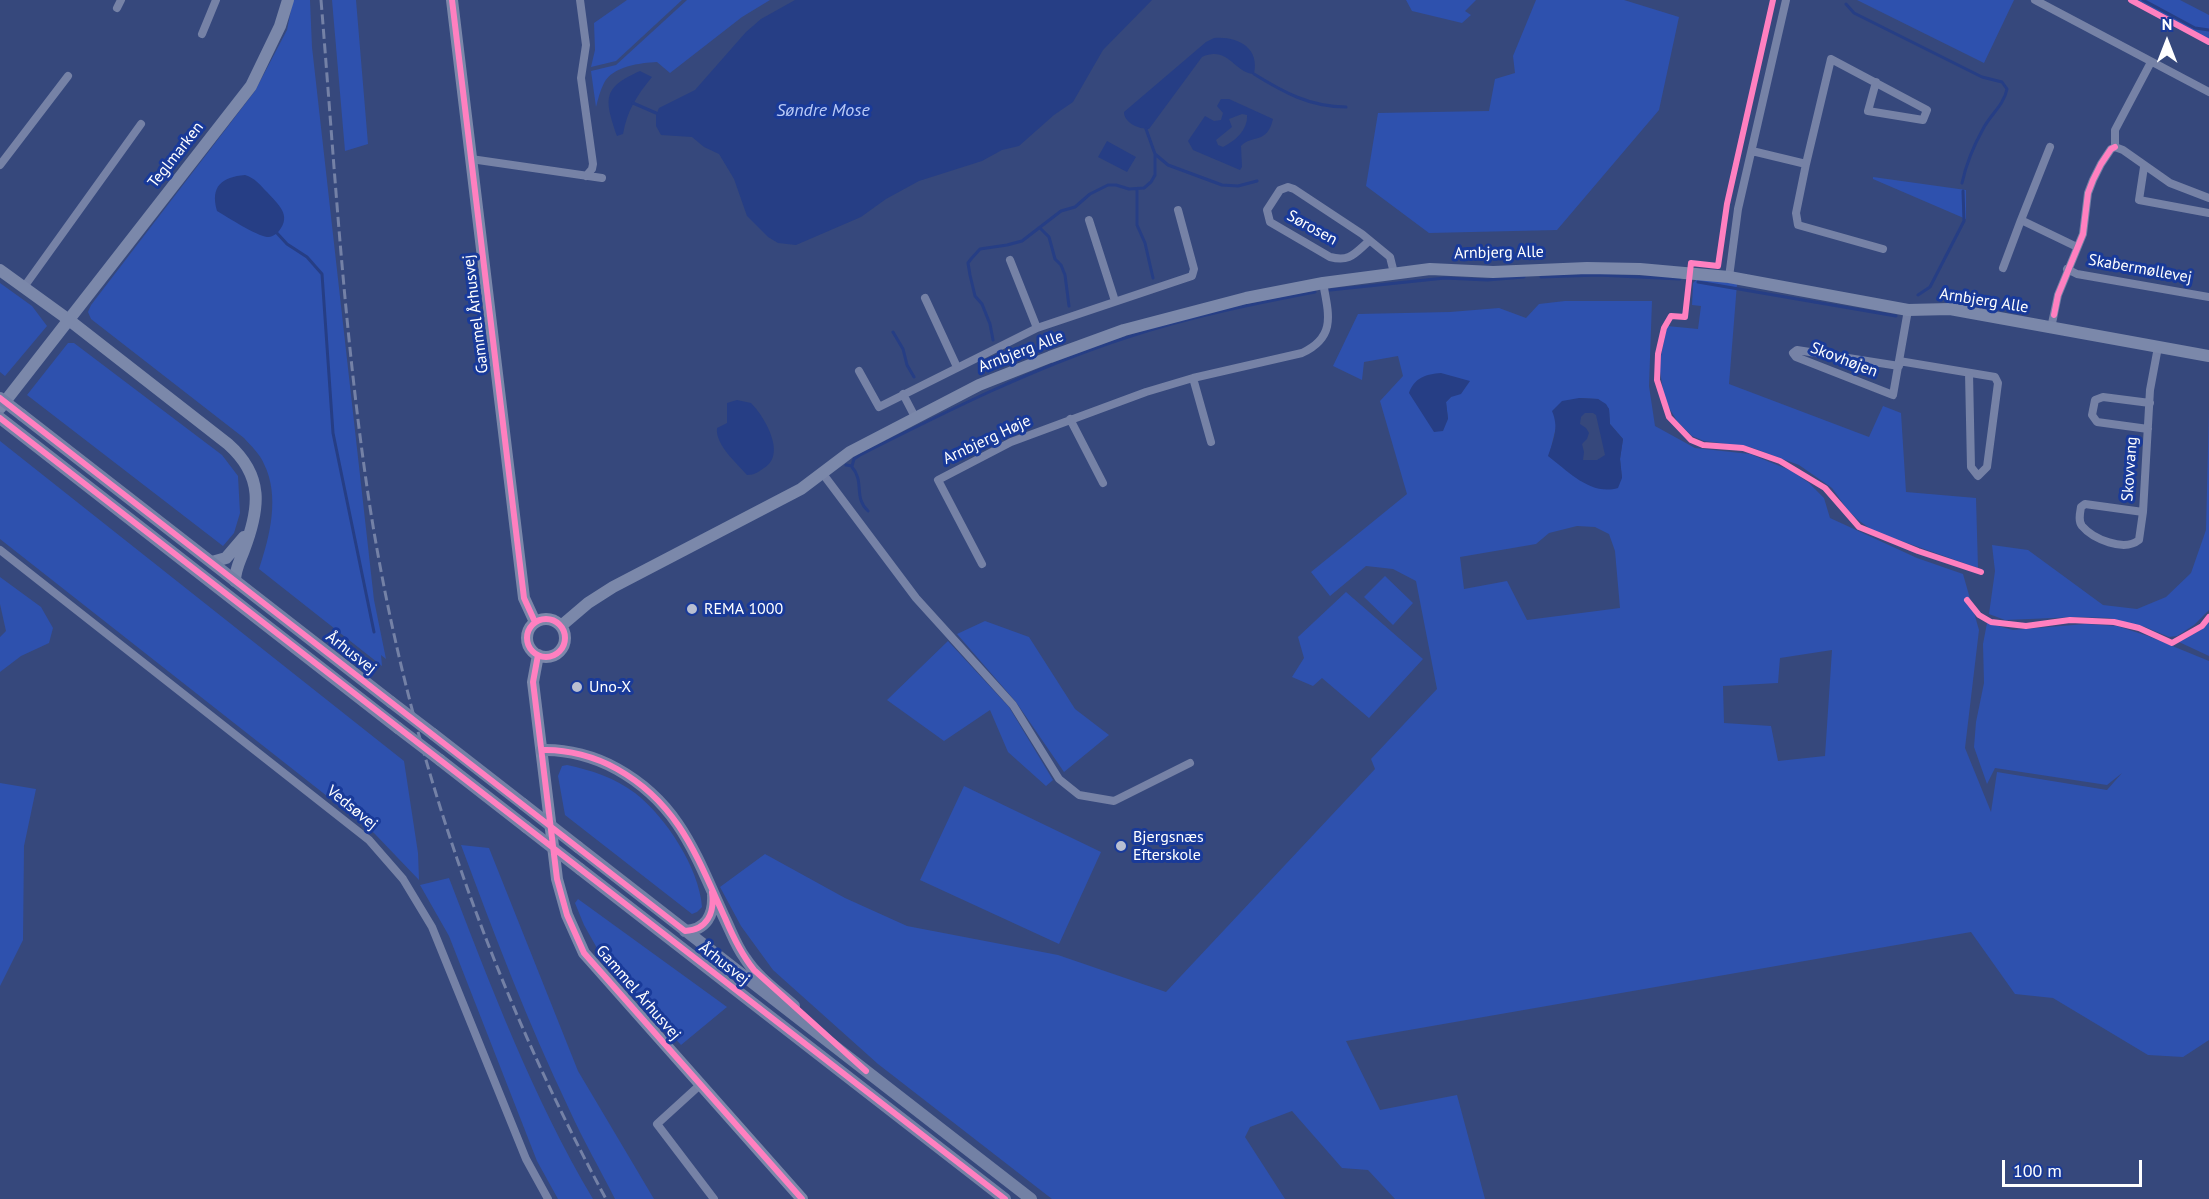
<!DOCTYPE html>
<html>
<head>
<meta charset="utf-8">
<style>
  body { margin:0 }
  #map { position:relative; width:2209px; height:1199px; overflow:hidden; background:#36487c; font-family:"PT Sans",sans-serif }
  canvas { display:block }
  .north { position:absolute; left:2137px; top:12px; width:60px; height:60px; -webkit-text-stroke:4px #193a99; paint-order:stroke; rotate:0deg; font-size:16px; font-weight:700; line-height:24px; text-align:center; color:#fff }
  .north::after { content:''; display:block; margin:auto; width:21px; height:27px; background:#fff; clip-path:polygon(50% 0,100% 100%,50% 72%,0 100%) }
  .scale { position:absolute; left:2002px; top:1160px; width:140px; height:27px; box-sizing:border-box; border:3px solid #fff; border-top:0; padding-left:8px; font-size:18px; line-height:21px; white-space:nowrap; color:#fff; -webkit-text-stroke:4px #193a99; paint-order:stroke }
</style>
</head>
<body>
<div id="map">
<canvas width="2209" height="1199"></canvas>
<div class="north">N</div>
<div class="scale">100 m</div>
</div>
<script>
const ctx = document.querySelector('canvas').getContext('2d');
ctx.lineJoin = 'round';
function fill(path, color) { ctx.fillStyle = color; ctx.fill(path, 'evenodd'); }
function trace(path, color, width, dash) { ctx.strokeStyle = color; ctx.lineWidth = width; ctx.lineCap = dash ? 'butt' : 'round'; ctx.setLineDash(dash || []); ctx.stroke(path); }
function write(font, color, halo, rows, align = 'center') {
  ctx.font = font + ' "PT Sans",sans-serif'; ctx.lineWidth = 6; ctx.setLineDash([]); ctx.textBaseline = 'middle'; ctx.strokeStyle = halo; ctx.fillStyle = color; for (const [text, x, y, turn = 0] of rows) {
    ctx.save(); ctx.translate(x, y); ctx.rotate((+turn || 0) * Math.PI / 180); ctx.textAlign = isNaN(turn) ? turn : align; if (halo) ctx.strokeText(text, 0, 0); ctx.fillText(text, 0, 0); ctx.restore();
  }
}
fill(new Path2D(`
  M293 0H310L312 47 374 600 386 659 381 655 382 666 259 569C270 536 280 496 264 464 260 454 251 446 244 438L91 319 88 312 91 305 255 91 287 30Z
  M332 0H356L368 144 345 151Z
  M627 0H682L616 61 591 67 595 50 594 23Z
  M687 0H770L742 17 670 73 657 62C640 63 613 66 604 83 600 91 598 99 596 107L591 71 616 65Z
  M1406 0H1476L1465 11 1471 15 1462 23 1412 11Z
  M1536 0H1624L1679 17 1659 110 1557 230 1429 233 1366 186 1378 113 1489 111 1495 79 1515 73 1513 56Z
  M1857 0H2014L1984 63Z
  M2138 0H2180L2209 15V39Z
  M1873 177 1966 190V219L1873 179Z
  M1698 278 1737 284 1729 384 1869 437 1883 406 1901 413 1906 492 1976 498 1978 568 1873 531 1857 519 1847 509 1832 488 1799 465 1750 447 1704 441 1692 436 1677 421 1665 401 1659 366 1667 326 1698 329 1701 306 1692 305 1693 283Z
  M0 283 32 306 47 326 5 376 0 372Z
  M1565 301H1652L1649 386 1655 426 1695 448 1750 454 1792 471 1809 483 1824 498 1830 518 1917 558 1963 574 1979 630 1965 748 1991 812 1997 772 2107 790 2122 773 2107 785 1995 768 1987 784 1974 747 1976 722 1984 683 1983 644 1987 623 2013 630 2085 624 2117 626 2148 636 2209 661V1040L2183 1057 2148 1055 2053 998 2015 994 1971 932 1346 1041 1380 1110 1457 1095 1485 1199H1395L1368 1170 1342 1168 1292 1111 1250 1127 1245 1137 1285 1199H1052L878 1064 773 970 741 926 720 887 765 854 845 898 907 926 1058 955 1166 992 1375 769 1371 759 1437 689 1416 581 1393 569 1366 566 1330 596 1311 572 1407 494 1380 401 1403 376 1398 356 1364 362 1362 380 1333 366 1358 314 1450 312 1499 308 1526 318 1539 304ZM1410 393 1451 397 1446 402 1448 419 1419 406ZM1579 398 1598 399 1609 409 1610 424 1623 439 1620 459 1622 478 1549 456 1557 423ZM1577 526 1595 527 1609 534 1615 551 1620 608 1527 620 1507 581 1464 589 1460 557 1536 544 1549 533ZM1832 650 1825 756 1778 761 1771 726 1724 723 1723 686 1778 683 1780 658Z
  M68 343H74L222 455 238 476 240 513 234 533 223 546 27 395Z
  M2209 407V610L2194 625 2177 636 2169 637 2145 627 2109 618 2077 617 2005 620 1989 614 1995 571 1992 545 2028 550 2103 605 2137 609 2166 597 2191 573 2206 530Z
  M0 441 404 761 418 853 419 880 374 833 0 539Z
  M1385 576 1413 603 1393 625 1364 597Z
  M0 577 41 607 53 628 49 643 21 656 0 672V637L6 631 0 604Z
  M1346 592 1423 659 1369 718 1322 678 1313 686 1292 677 1304 658 1298 637Z
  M985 621 1029 637 1075 709 1109 735 1064 772 1016 702 957 634Z
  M2209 622V656L2179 642 2201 630Z
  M948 641 1009 707 1053 780 1046 786 1008 752 990 710 944 741 887 700Z
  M567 765C591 770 615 778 635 793 666 817 699 868 702 907L697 912 692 914 565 815 558 776 562 766Z
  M0 783 36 789 24 846 23 940 0 986Z
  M964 786 1101 852 1059 944 920 880Z
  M461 845 489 848 578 1071 654 1199H615C600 1169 583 1140 569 1109 528 1023 494 934 461 845Z
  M449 878C491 987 533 1098 593 1199H558L537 1161 449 936 420 885Z
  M578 899 727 1007 681 1045 602 957 584 925 575 903Z`), '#2e51ae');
fill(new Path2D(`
  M795 0H1152L1103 50 1073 102 1054 115 1019 146 1002 150 982 161 919 181 886 199 861 217 796 245 778 243 768 237 747 216 734 179 719 154 704 147 692 137 661 135 656 126V115L659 108 695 90 746 32 761 19Z
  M1214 38C1237 36 1260 47 1254 74 1235 74 1228 45 1202 57L1149 129C1139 129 1124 123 1124 112L1206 42Z
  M640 71 652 77C637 95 627 111 623 134L617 136C605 100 601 88 640 71Z
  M1221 99H1229L1273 119C1267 145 1252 134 1241 146L1242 167 1240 170 1193 150 1188 141 1205 116 1214 121 1221 120 1223 113 1217 106ZM1242 114 1247 115C1248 130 1235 141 1223 147L1218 145 1216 140 1232 127 1229 119Z
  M1107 141 1136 157 1127 172 1098 157Z
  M245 175C255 178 260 185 267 192 278 204 292 215 279 231 275 235 272 237 267 237 257 236 227 217 217 211 210 186 222 177 245 175Z
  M1441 373 1470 381 1461 394 1451 397 1446 402 1448 419 1443 431 1434 432 1409 393C1414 378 1426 374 1441 373Z
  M1579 398 1598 399 1606 404 1609 409 1610 424 1623 439 1620 459 1622 478 1618 488C1591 496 1569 472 1548 456 1554 439 1559 428 1552 411L1562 401ZM1585 413H1593L1596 415 1605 455 1597 460H1583L1584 452 1582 444 1587 439 1589 433 1586 428 1580 424 1581 417Z
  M737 400 751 403C765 417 787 455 764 468 758 472 755 475 747 475 737 463 715 445 717 428L727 423V403Z`), '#263e85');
trace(new Path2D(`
  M2143 0 2195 28 2209 30
  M1846 4 1854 13 1982 77 2002 82 2007 89C2004 105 1990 115 1983 129 1974 145 1966 165 1962 183
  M1254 74C1283 92 1310 107 1346 107
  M633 103 656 113
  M1146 129 1155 154 1168 165 1222 185 1238 186 1257 181
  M1137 189V225L1145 243 1153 278
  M1040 228 1049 237 1055 259 1061 265 1065 275 1069 306
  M276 232 287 244 307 257 322 274 333 433 374 632
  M1541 277 1598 275 1680 279
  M1698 282 1896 316
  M1330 290 1445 278 1487 280 1524 277
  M1918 295 1930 287 1964 221 1963 191
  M893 332 903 349 907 365 914 377
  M993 340 990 324 982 304 975 296 970 275 968 263 971 259 980 249 1007 245 1022 241 1061 211 1075 207 1090 194 1108 185H1116L1129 189 1144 188 1151 182 1155 175V154
  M846 465 852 466 854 459 860 455C947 411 1035 367 1128 337 1189 317 1252 304 1315 292
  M852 467C865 482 853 497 868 511`), '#263e85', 3);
trace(new Path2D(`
  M580 0 586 45 581 78 593 164 592 169 586 176
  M2035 0 2209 92
  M117 8 121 0
  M202 34 216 0
  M2050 147 2021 220 2077 247
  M2115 147 2123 150 2170 183 2209 198
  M1752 151 1806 164 1831 59 1927 110 1923 120 1868 111 1876 82
  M471 159 602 178
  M1806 164 1796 213 1798 225 1883 249
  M0 165 68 76
  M2144 167 2139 200 2209 213
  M1089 220 1115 301
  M1369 241C1354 254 1350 262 1330 257L1270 222 1267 210 1280 190 1288 187 1294 189 1362 234 1390 257 1394 273
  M1010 260 1037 328
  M2003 268 2021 220
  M2067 269 2077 274 2209 297
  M1729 277 1738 209 1786 0
  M24 287 141 124
  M925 298 957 367
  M2051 328 2058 295 2083 234 2088 193 2093 180 2101 164 2111 149 2115 147V130L2151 62
  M1899 361 1995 377 1998 383 1987 467 1978 476 1971 467 1969 373
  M1899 366 1797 350 1793 353 1796 357 1893 395 1908 310
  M859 371 879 407 1037 328 1192 276 1194 269 1178 210
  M1193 378 1211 442
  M903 394 915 417
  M1070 419 1103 483
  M2148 429 2097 422 2092 415 2095 400 2103 397 2150 403
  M823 474 916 598 1013 705 1059 779 1079 795 1114 801 1190 763
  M2143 512 2139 540C2124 552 2093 539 2082 526 2078 521 2080 513 2081 507L2085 504 2143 512 2150 390 2158 347
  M0 550 369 840 403 879 432 927 526 1159 548 1199
  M982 564 938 480 1011 442 1146 392 1193 378 1302 353C1336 337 1329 315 1323 283
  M701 1084 657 1124 714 1199`), '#7682a6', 8);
trace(new Path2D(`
  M452 0 524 598 535 622
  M0 270 69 320 228 444C264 476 260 508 244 550 240 561 235 569 235 581
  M0 408 251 86 280 26 288 0
  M212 562 226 558 244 537
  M527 638a19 19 0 1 1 38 0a19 19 0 1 1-38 0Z
  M561 626 588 603 613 587 801 489 850 452 979 385 1050 357 1124 330 1246 298 1323 283 1430 269 1493 272 1587 268 1640 269 1729 277 1908 310 1950 309 2209 356
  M538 655 533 682 557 879 567 915 584 953 802 1199`), '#7b88aa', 12);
trace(new Path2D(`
  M22 415 391 702
  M0 418 398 728
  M433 734 523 804
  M542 750C567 749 596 757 617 769 680 804 696 856 724 917 731 931 736 946 745 958 757 977 777 991 794 1006
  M440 760 526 827
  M578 847 1031 1199
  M580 869 1005 1199
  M685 931C706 930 714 915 713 895`), '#7381a5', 12);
trace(new Path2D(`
  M321 0C334 158 343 316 365 473 400 727 484 973 606 1199`), '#7481a6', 3, [10, 4.5]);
trace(new Path2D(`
  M0 398 22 415
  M391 702 433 734
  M398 728 440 760
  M523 804 578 847
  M526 827 580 869`), '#7381a5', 12);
trace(new Path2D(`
  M452 0 524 598 535 622
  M1773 0 1727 204 1718 266 1691 263 1685 317 1671 316 1664 328 1658 354 1657 380 1669 417 1691 440 1703 445 1743 448 1780 461 1825 488 1859 527 1918 551 1981 572
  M2131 0 2209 42
  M2054 315 2058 295 2083 234 2088 193 2093 180 2101 164 2111 149 2115 147
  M0 398 685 931C707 930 715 913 712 892
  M0 418 1005 1199
  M1967 600 1979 615 1991 622 2026 626 2070 620 2114 622 2139 628 2172 643 2202 626 2209 617
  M527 638a19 19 0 1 1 38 0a19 19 0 1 1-38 0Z
  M538 655 533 682 557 879 567 915 584 953 802 1199
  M542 750C567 749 596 757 617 769 679 804 697 857 725 918 733 937 741 954 754 970L866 1071`), '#ff80c0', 6);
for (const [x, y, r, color] of [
  [692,609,6,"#b9bfd1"],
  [577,687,6,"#b9bfd1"],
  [1121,846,6,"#b9bfd1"]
]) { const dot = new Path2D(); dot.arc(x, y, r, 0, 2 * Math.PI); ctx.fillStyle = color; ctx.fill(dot); trace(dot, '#193a99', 2); }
write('16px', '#fff', '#193a99', [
  ["Teglmarken",176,155,-52],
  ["Sørosen",1312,228,29],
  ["Arnbjerg Alle",1499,253,-1],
  ["Skabermøllevej",2140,269,10],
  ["Arnbjerg Alle",1984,301,9],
  ["Gammel Århusvej",476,314,-97],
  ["Arnbjerg Alle",1021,352,-21],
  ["Skovhøjen",1844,360,21],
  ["Arnbjerg Høje",987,440,-25],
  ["Skovvang",2130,469,-86],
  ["Århusvej",351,653,38],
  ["Vedsøvej",352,808,39],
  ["Århusvej",724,964,38],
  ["Gammel Århusvej",638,993,49]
]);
write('16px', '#fff', '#193a99', [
  ["REMA 1000",704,609],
  ["Uno-X",589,687],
  ["Bjergsnæs",1133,837],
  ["Efterskole",1133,855]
], 'left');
write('italic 18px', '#bacbf8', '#193a99', [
  ["Søndre Mose",823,111]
]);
</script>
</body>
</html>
